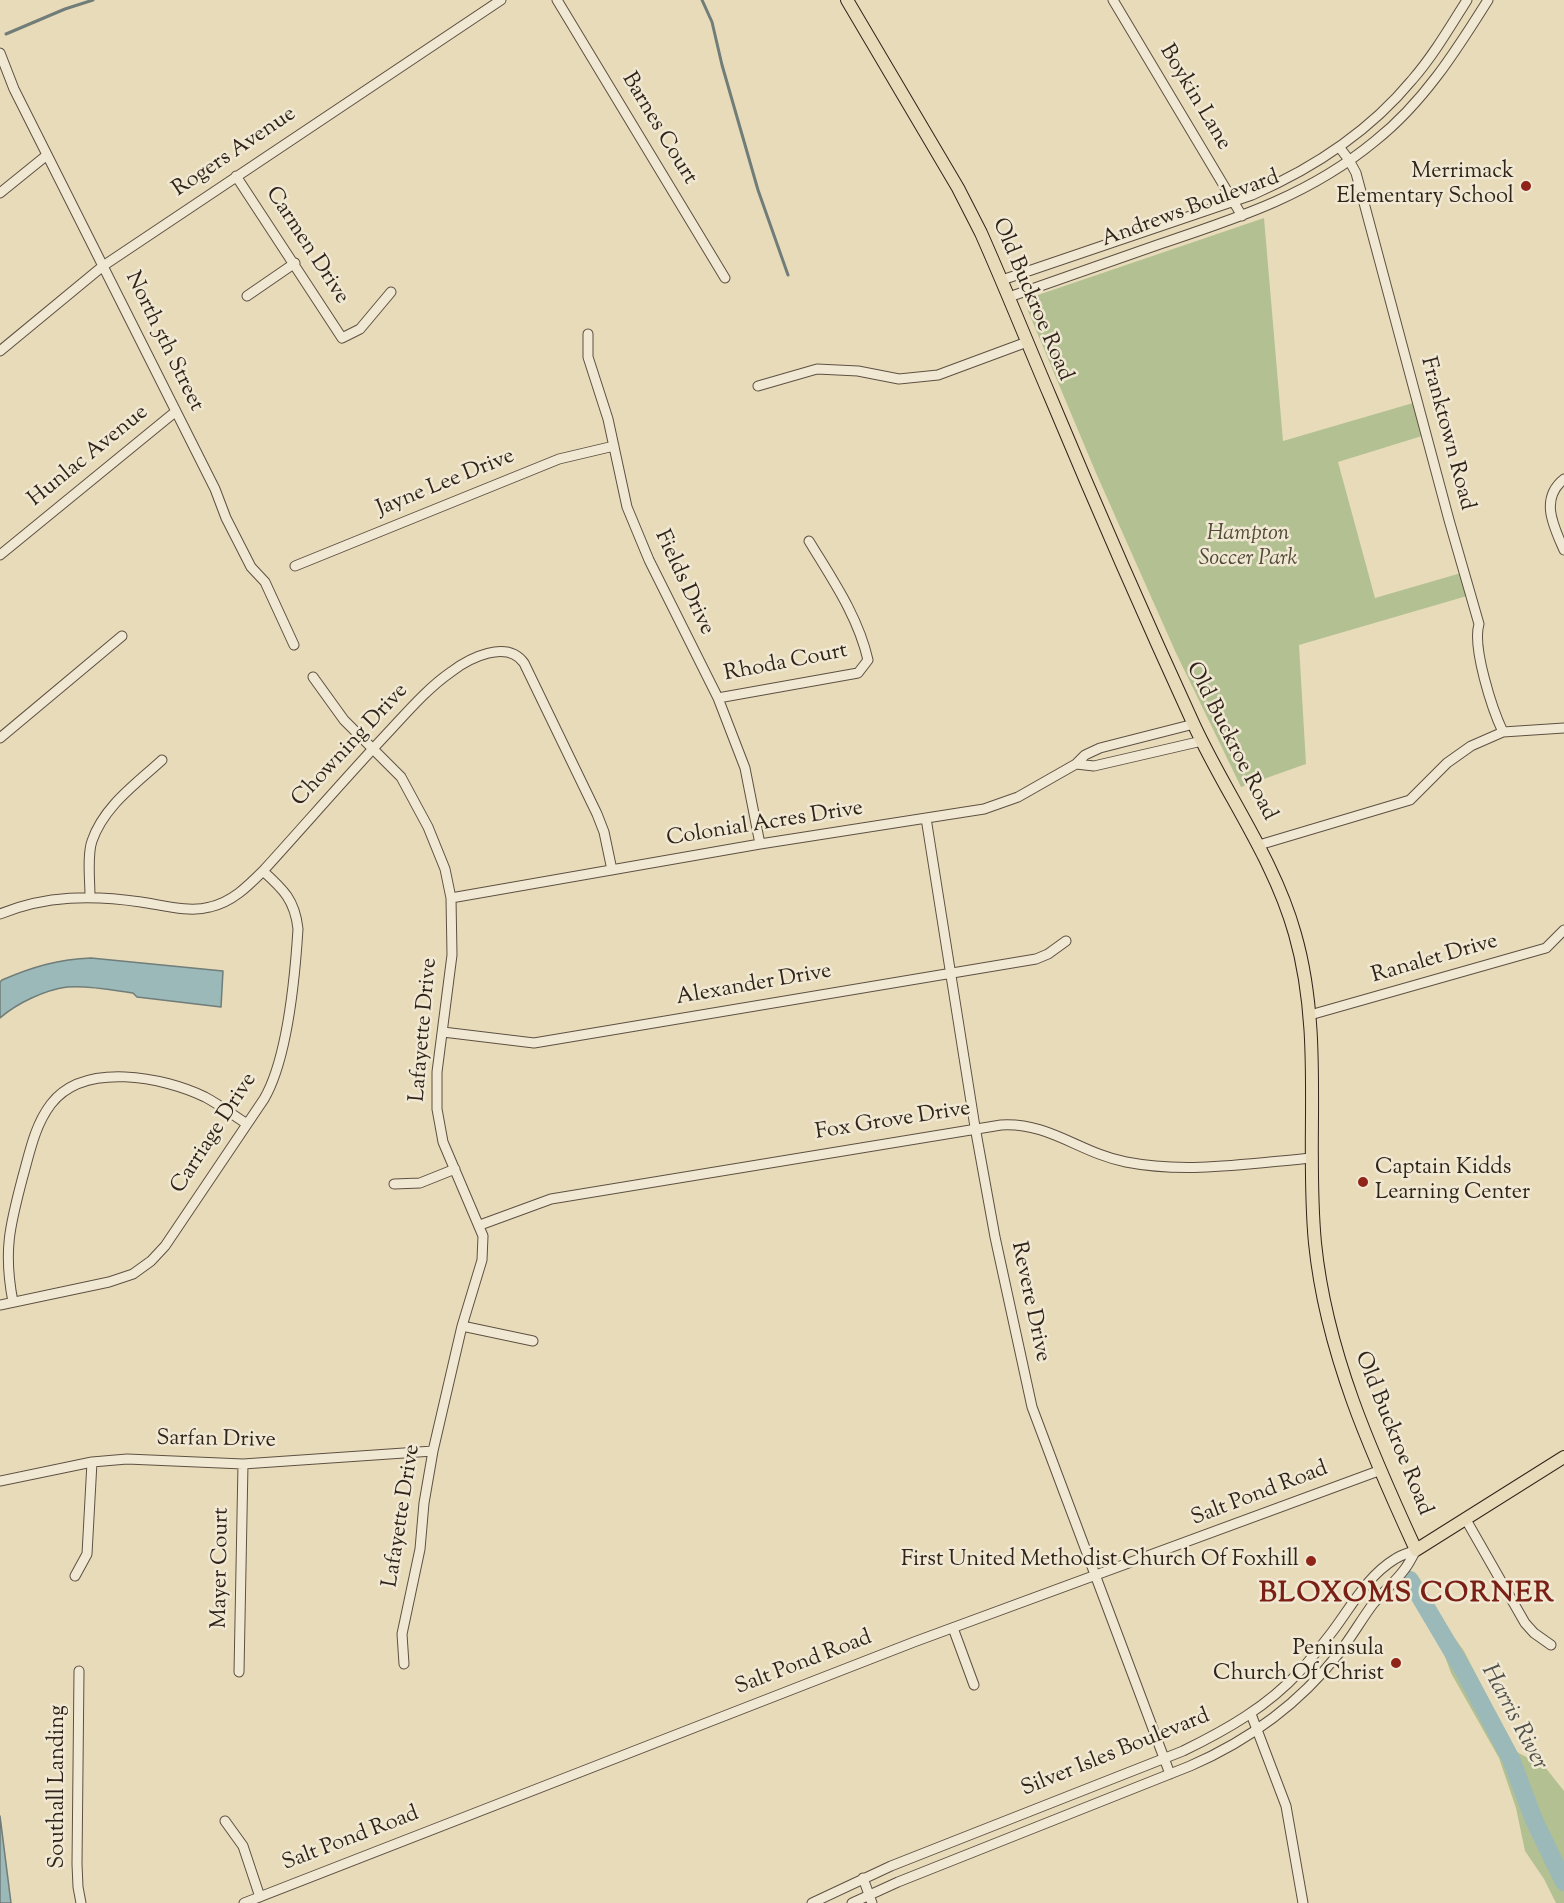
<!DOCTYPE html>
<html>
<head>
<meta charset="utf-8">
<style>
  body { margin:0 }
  canvas { display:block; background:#e8dbba }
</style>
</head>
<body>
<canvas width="1564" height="1903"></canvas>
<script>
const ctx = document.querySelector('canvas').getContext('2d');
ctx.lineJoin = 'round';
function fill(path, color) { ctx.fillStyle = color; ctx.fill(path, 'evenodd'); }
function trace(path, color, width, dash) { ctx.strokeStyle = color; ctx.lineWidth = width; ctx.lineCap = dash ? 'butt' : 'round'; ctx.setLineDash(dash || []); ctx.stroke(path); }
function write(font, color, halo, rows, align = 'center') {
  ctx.font = font + ' "Sorts Mill Goudy",serif'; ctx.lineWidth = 5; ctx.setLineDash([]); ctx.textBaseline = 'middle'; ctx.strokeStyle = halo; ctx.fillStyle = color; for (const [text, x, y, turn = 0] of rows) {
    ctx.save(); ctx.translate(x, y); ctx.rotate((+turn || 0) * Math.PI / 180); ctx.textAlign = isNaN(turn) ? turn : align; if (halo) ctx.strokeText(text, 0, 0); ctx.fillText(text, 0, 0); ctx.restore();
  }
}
fill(new Path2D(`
  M1264 218 1283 441 1413 403 1422 436 1338 462 1375 598 1461 573 1467 596 1299 645 1306 764 1241 787 1176 653 1096 473 1028 311 1027 304 1032 297Z
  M1415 1579 1427 1591 1433 1608 1464 1651 1515 1751 1545 1767 1564 1791V1903H1556L1544 1879 1525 1851 1516 1808 1499 1758 1451 1673 1436 1632 1409 1589Z`), '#b3c192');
const water = new Path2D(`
  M91 958 223 971 221 1007 137 997 133 993C112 990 88 985 67 987 45 990 17 1003 0 1018V982L2 980C32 967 59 959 91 958Z
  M0 1816 11 1903H0Z`);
fill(water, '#9ab9b8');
trace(water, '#707d79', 1.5);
trace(new Path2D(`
  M702 0 712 22 722 65 758 190 788 275
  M6 34 65 9 93 0`), '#707d79', 3);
trace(new Path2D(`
  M1410 1580 1465 1673 1511 1759 1534 1820 1564 1882`), '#9ab9b8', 18);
const minor = new Path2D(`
  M557 0 725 278
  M1113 0 1242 216
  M0 53 14 89 215 489 226 518 251 567 265 582 294 645
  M1340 148 1349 160 1356 173 1449 520 1479 624C1472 647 1492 709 1503 732
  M236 176 342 338 360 329 391 292
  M0 193 47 155
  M1002 280 1252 195C1314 168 1369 132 1412 80 1433 56 1450 27 1467 0
  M247 296 295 263
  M1009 297C1060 279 1112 261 1163 243 1241 217 1311 194 1375 141 1423 103 1456 51 1488 0
  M588 334V357L608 419 627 507 649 560 718 698 745 768 760 844
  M0 351 103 266 501 0
  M758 386 817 369 858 371 899 379 938 375 1027 342
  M1564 479C1539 499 1554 527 1564 550
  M0 555 175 412
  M295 566 559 459 614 446
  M313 677 344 720 401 777 428 827 445 869 451 898 452 955 437 1072V1109L443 1142 483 1236 482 1260 462 1326 433 1451 424 1503 420 1549 402 1634 404 1664
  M718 698 858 673 868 660C858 616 832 579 809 541
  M0 738 122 636
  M1076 764 1094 766 1202 741
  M926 818 975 1127 995 1237 1032 1407 1170 1774
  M1259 845 1410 800 1447 763 1471 746 1503 732 1564 728
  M90 897C90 881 87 855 92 841 104 806 136 784 162 760
  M451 898 760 844 984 809 1018 797 1076 764 1085 755 1100 748 1194 724
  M0 914C46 895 93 895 141 902 162 905 189 913 210 907 232 902 247 887 263 871 303 827 342 782 382 739 404 716 425 690 451 672 469 658 507 639 524 663L597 814 604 832 612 870
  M1310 1015 1546 948 1564 930
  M443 1032 534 1043 1036 959 1048 954 1066 941
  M394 1184 420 1183 455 1169
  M480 1225 551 1199 1001 1125C1049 1122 1080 1153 1126 1162 1188 1174 1251 1163 1313 1158
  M13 1302C3 1251 10 1225 23 1176 30 1151 35 1125 51 1104 84 1061 164 1077 205 1097 220 1105 233 1115 247 1124
  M0 1305 109 1282 133 1274 151 1261 165 1246 264 1099C288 1058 295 977 298 929 295 900 283 889 263 871
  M462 1326 533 1341
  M0 1481 92 1462 127 1459 243 1464 433 1451
  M1465 1518 1525 1623 1534 1633 1551 1645
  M75 1576 87 1554 92 1462
  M953 1628 974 1685
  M79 1671 77 1864 78 1887 81 1903
  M239 1672 243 1464
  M1251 1714 1286 1806 1303 1903
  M225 1821 243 1846 260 1897
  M863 1878 872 1903
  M244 1903 914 1642 1381 1470
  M812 1903 891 1866 1183 1751C1226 1730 1267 1707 1300 1671 1311 1659 1322 1645 1332 1632 1351 1607 1367 1576 1395 1559 1401 1555 1409 1553 1416 1550
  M852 1903 898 1882 1190 1766C1250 1740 1299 1704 1339 1653 1351 1638 1361 1620 1373 1604 1383 1592 1395 1582 1404 1570 1409 1564 1412 1557 1416 1550`);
const major = new Path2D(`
  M847 0 958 188 981 233C1005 287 1027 342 1050 396 1096 506 1144 616 1194 725 1227 796 1274 859 1295 934 1324 1035 1305 1140 1315 1243 1326 1352 1371 1452 1416 1550L1564 1457`);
trace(minor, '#5e5142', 11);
trace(major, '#30231a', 14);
trace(minor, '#f0e8d2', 9);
trace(major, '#e8dbba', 12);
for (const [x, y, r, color] of [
  [1526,186,6,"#8f2418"],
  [1363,1182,6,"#8f2418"],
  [1311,1561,6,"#8f2418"],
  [1396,1663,6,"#8f2418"]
]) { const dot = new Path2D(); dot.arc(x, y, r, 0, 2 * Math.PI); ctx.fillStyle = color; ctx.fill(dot); trace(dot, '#f0e8d2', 2); }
write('22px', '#30231a', '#f0e8d2', [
  ["Boykin Lane",1194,98,59],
  ["Barnes Court",658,129,59],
  ["Rogers Avenue",235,153,-34],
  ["Andrews Boulevard",1191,210,-20],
  ["Carmen Drive",306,246,57],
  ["Old Buckroe Road",1031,300,67],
  ["North 5th Street",163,342,64],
  ["Franktown Road",1446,434,75],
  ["Hunlac Avenue",89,457,-39],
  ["Jayne Lee Drive",446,484,-22],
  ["Fields Drive",683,583,65],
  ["Rhoda Court",786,664,-11],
  ["Old Buckroe Road",1230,742,63],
  ["Chowning Drive",351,746,-47],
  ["Colonial Acres Drive",765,825,-9],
  ["Ranalet Drive",1435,960,-16],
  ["Alexander Drive",754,986,-10],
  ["Lafayette Drive",425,1030,-85],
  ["Fox Grove Drive",893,1122,-9],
  ["Carriage Drive",215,1134,-57],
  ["Revere Drive",1029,1302,78],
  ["Old Buckroe Road",1392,1434,68],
  ["Sarfan Drive",216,1441,1],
  ["Salt Pond Road",1260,1495,-21],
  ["Lafayette Drive",403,1516,-81],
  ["Mayer Court",222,1568,-89],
  ["Salt Pond Road",804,1664,-21],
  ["Silver Isles Boulevard",1116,1754,-22],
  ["Southall Landing",59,1787,-90],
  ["Salt Pond Road",351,1840,-21]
]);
write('22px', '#30231a', '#f0e8d2', [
  ["Merrimack",1514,173],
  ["Elementary School",1514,198],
  ["Captain Kidds",1375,1169,"left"],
  ["Learning Center",1375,1194,"left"],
  ["First United Methodist Church Of Foxhill",1299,1561],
  ["Peninsula",1384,1650],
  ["Church Of Christ",1384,1675]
], 'right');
write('italic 22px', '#514a38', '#f0e8d2', [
  ["Hampton",1248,535],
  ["Soccer Park",1248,560]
]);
write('italic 24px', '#505049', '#f0e8d2', [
  ["Harris River",1513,1718,62]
]);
ctx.letterSpacing = '1.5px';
write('bold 28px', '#7a1f14', '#f0e8d2', [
  ["BLOXOMS CORNER",1407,1596]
]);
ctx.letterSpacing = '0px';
</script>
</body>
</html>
